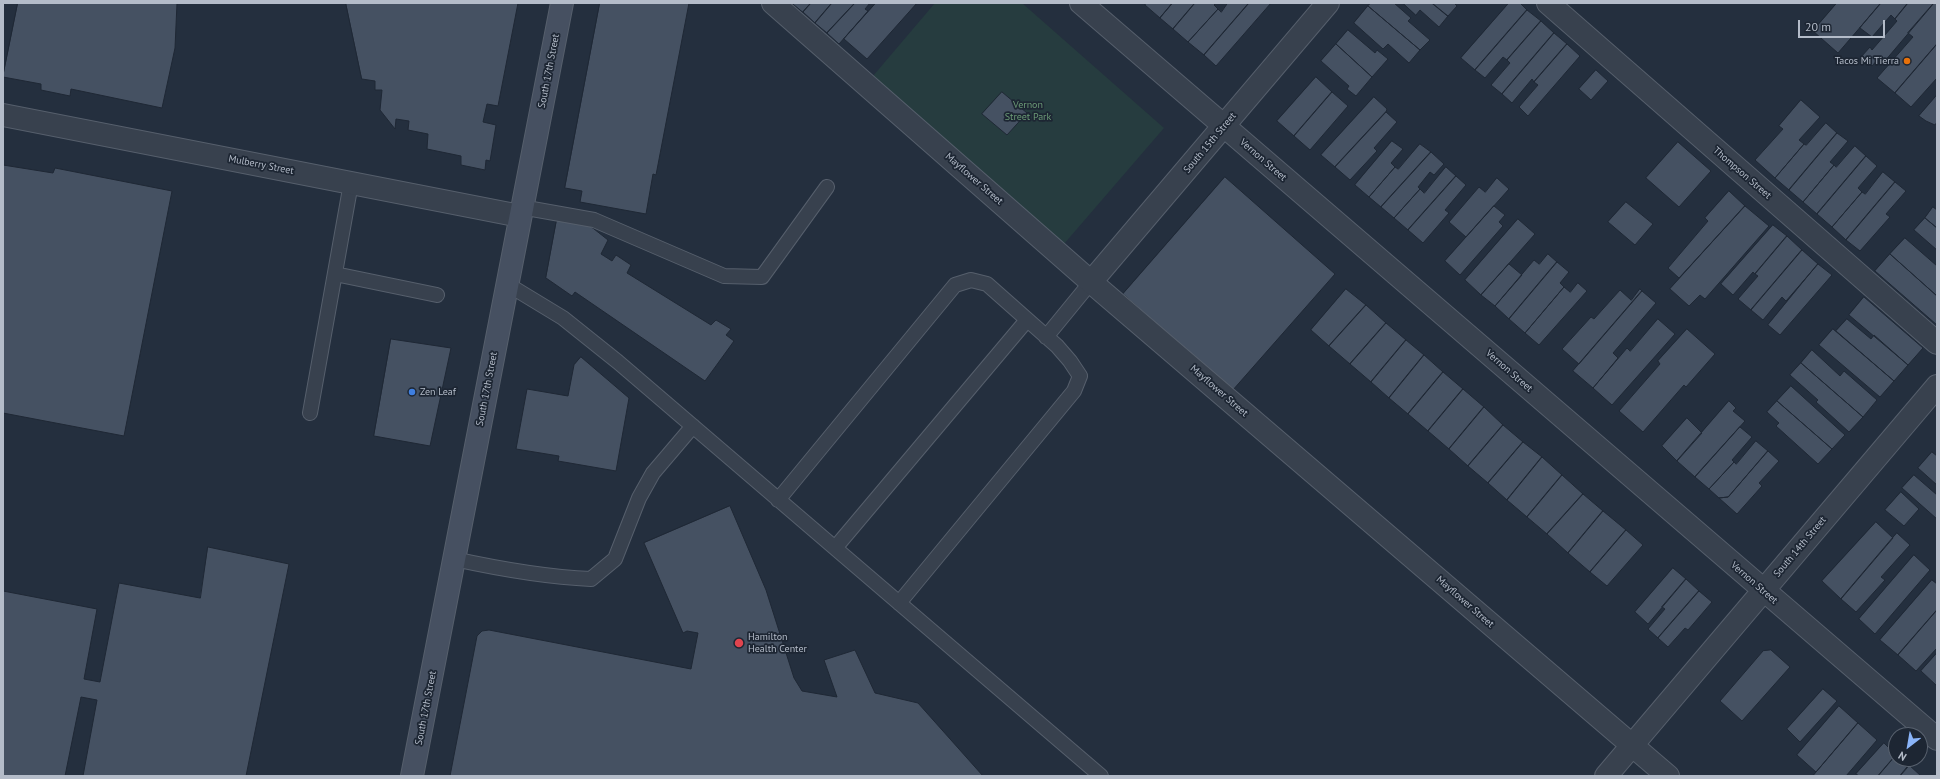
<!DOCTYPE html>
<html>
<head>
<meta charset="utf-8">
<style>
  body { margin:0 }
  #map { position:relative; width:1940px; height:779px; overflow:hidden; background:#242f3e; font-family:"PT Sans",sans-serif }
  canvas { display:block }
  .frame { position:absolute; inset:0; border:4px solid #b4bcc9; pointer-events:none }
  .north { position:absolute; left:1888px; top:727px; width:40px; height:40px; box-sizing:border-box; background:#1d2633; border:1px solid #59626f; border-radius:50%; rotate:211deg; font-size:11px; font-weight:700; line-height:16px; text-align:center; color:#b4bcc9 }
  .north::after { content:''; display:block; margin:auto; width:14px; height:18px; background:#8ab4f8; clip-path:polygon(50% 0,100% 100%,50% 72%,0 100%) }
  .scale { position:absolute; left:1798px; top:20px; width:87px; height:18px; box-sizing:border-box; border:2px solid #b4bcc9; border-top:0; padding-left:5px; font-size:12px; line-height:14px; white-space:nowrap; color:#b4bcc9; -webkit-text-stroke:3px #1d2633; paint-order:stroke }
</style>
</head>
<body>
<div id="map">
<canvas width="1940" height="779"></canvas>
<div class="frame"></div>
<div class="north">N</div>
<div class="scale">20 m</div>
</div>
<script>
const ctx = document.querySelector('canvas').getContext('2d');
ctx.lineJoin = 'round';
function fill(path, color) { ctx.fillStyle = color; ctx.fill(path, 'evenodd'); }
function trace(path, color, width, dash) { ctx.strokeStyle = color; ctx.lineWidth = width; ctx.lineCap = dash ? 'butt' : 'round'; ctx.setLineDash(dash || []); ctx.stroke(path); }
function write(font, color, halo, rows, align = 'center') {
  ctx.font = font + ' "PT Sans",sans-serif'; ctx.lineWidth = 3.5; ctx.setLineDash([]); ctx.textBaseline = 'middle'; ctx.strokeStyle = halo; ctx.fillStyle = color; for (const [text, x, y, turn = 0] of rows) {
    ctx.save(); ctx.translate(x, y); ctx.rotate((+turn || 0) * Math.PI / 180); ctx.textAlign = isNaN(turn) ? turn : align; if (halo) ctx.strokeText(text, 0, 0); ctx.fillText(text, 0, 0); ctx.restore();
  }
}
fill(new Path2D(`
  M935 3H1022L1164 128 1064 244 873 76Z`), '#263c3f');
const building = new Path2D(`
  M18 3H177L175 48 162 108 71 89 70 96 41 90V84L3 77Z
  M346 3H518L498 106 487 104 483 122 496 125 490 161 486 160 485 170 461 165V156L427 149 428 134 408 130 409 121 396 119 395 129 380 110 382 90H375V81L362 79Z
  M600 3H689L656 175 653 174 646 214 580 202 582 191 565 188Z
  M792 3H811L803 12Z
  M811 3H832L815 23 803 12Z
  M832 3H855L827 33 815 23Z
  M855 3H870L865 9 868 11 839 44 827 33Z
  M876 3H917L867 59 844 39Z
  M1147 3H1172L1160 18 1145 5Z
  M1173 3H1195L1173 29 1160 18Z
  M1195 3H1216L1214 5 1218 9 1188 42 1173 29Z
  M1228 3H1249L1204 55 1188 42 1218 9 1221 12Z
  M1249 3H1271L1216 66 1204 55Z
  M1371 3H1394L1411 18 1408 21 1430 40 1420 50 1368 6Z
  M1403 3H1432L1448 16 1439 27 1420 10 1416 15Z
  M1432 3H1454L1457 6 1448 16Z
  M1509 3H1520L1527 10 1475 70 1461 58Z
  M1837 3H1881L1838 53 1813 31Z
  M1881 3H1908L1895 19 1891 15 1872 37 1860 28Z
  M1908 3H1934L1884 62 1879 58 1872 66 1861 57 1870 47 1872 50 1897 21 1895 19Z
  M1934 3H1937V44L1895 93 1877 78 1913 37 1908 33Z
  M1368 6 1420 50 1409 63 1388 44 1383 49 1354 23Z
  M1527 10 1541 21 1507 60 1503 57 1485 78 1475 70Z
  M1541 21 1554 33 1502 94 1491 85 1510 63 1507 60Z
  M1348 30 1375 53 1377 50 1388 59 1372 77 1336 44Z
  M1554 33 1567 44 1534 82 1532 79 1512 103 1502 94Z
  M1336 44 1372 77 1356 96 1347 89 1349 86 1321 61Z
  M1567 44 1580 56 1528 116 1519 107 1538 85 1534 82Z
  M1937 44V78L1911 107 1895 93Z
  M1596 70 1608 81 1591 100 1579 89Z
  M1316 77 1332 92 1294 136 1277 121Z
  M1002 92 1027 113 1007 135 982 114Z
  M1332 92 1348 106 1310 150 1294 136Z
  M1937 95V122L1935 125 1926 121 1919 116Z
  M1374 97 1387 109 1386 112 1335 167 1321 155Z
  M1801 100 1820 117 1799 140 1804 144 1775 178 1755 160 1783 129 1779 126Z
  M1386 112 1397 122 1374 148 1377 151 1350 180 1335 167Z
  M1826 123 1837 133 1789 190 1775 178 1804 144 1806 145Z
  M1837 133 1848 141 1830 162 1834 165 1803 202 1789 190Z
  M1392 141 1403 149 1391 163 1395 167 1369 197 1355 185Z
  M1678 142 1711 171 1679 207 1646 178Z
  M1420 144 1431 152 1381 207 1369 197 1395 167 1398 169Z
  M1855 146 1866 156 1817 214 1803 202 1834 165 1836 167Z
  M1431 152 1444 164 1434 175 1430 172 1418 187 1420 189 1394 218 1381 207Z
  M1866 156 1877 166 1858 188 1862 192 1832 227 1817 214Z
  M3 165 53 173 55 168 172 191 124 436 3 413Z
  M1446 167 1456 176 1408 230 1394 218 1420 189 1424 193Z
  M1883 172 1895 182 1846 240 1832 227 1862 192 1865 194Z
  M1456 176 1466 185 1445 210 1449 213 1423 243 1408 230Z
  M1225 177 1335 274 1232 391 1123 294Z
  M1497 178 1509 189 1466 237 1449 222 1479 187 1485 192Z
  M1895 182 1906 191 1886 214 1890 217 1860 251 1846 240Z
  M1729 191 1745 206 1679 278 1668 268 1708 221 1705 218Z
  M1626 202 1653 224 1635 245 1608 222Z
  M1494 206 1505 215 1499 222 1503 226 1460 275 1445 261Z
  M1745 206 1769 226 1705 299 1700 295 1689 306 1670 289Z
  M1933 207 1937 210V228L1925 218Z
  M1925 218 1937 228V250L1914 230Z
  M557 219 589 225 608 240 601 254 612 261 616 255 631 265 627 273 711 325 716 320 731 329 726 335 734 341 705 381 575 292 572 296 546 278Z
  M1518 219 1535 234 1481 295 1465 280Z
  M1773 225 1787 236 1755 274 1753 272 1733 295 1721 284Z
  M1787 236 1802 250 1751 310 1738 299 1758 276 1755 274Z
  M1905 238 1937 266V296L1890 254Z
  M1802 250 1818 264 1786 301 1782 297 1763 320 1751 310Z
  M1548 254 1557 262 1509 319 1495 306 1534 260 1539 264Z
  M1890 254 1937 296V325L1875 271Z
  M1557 262 1569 272 1560 283 1564 287 1525 333 1509 319Z
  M1509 264 1522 275 1495 306 1481 295Z
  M1818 264 1832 275 1780 335 1768 325Z
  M1578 283 1587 291 1539 345 1525 333 1564 287 1570 292Z
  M1346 289 1366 305 1329 346 1311 330Z
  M1640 289 1642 291 1579 364 1562 349 1591 317 1594 319 1620 290 1631 300Z
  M1642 291 1656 303 1613 353 1618 358 1593 388 1573 371Z
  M1864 297 1923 348 1908 365 1849 315Z
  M1366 305 1386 323 1350 364 1329 346Z
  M1658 319 1675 334 1612 405 1593 388 1627 348 1630 351Z
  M1847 319 1871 339 1874 335 1908 365 1894 381 1836 331Z
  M1386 323 1406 340 1371 382 1350 364Z
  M1687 329 1715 354 1686 387 1684 385 1643 432 1619 411 1660 364 1658 361Z
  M1833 329 1894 381 1880 397 1819 345Z
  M391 339 451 348 430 446 374 436Z
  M1406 340 1424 355 1389 398 1371 382Z
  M1812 350 1840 376 1844 371 1877 400 1863 417 1801 363Z
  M1424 355 1443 372 1408 414 1389 398Z
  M581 357 629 398 616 471 558 461 559 456 516 449 527 389 568 396 574 365Z
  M1801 363 1863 417 1849 432 1816 402 1818 400 1790 375Z
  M1443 372 1463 389 1428 431 1408 414Z
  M1791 386 1845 435 1832 449 1777 401Z
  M1463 389 1484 407 1449 449 1428 431Z
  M1729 401 1736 408 1733 411 1745 421 1695 477 1677 461Z
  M1777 401 1832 449 1818 464 1776 426 1779 423 1767 412Z
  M1484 407 1503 425 1468 466 1449 449Z
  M1687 418 1702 433 1677 461 1662 446Z
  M1503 425 1523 442 1488 483 1468 466Z
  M1740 427 1752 437 1732 460 1734 462 1709 489 1695 477Z
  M1756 441 1768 451 1728 497 1719 498 1709 489 1734 462 1736 464Z
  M1523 442 1542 457 1507 500 1488 483Z
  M1768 451 1779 461 1759 483 1762 486 1737 514 1719 498 1728 497Z
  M1932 452 1937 456V485L1918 468Z
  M1542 457 1562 475 1527 517 1507 500Z
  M1562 475 1583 494 1547 534 1527 517Z
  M1914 475 1937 495V519L1902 488Z
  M1901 492 1919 509 1904 526 1885 510Z
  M1583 494 1603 511 1568 553 1547 534Z
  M730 506 766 590 794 678 802 691 837 697 824 660 855 650 875 693 918 703 983 776H450L477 636 482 631 489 630 691 669 698 633 687 631 683 633 644 543Z
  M1603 511 1626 530 1590 572 1568 553Z
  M1876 522 1893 538 1841 599 1822 581Z
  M1626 530 1643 545 1607 586 1590 572Z
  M1897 533 1910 545 1881 577 1885 580 1856 612 1841 599Z
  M208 547 289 564 246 776H83L97 700 81 697 65 776H3V591L97 609 84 679 100 682 119 583 200 598Z
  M1914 555 1930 570 1875 634 1859 619Z
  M1673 568 1686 579 1648 624 1635 612Z
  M1686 579 1699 591 1658 638 1648 629 1665 609 1662 607Z
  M1932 580 1937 584V610L1898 655 1880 640Z
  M1699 591 1712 602 1688 630 1685 628 1668 647 1658 638Z
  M1937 610V648L1916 671 1898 655Z
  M1771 650 1790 667 1742 721 1720 701 1763 651Z
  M1937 653V686L1921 671Z
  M1823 689 1837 701 1800 742 1787 729Z
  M1839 706 1858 723 1816 772 1797 755Z
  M1858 723 1877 740 1846 776H1813Z
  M1884 743 1896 755 1878 776H1859L1856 774Z
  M1896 755V759H1902L1909 765 1907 768 1900 776H1878Z
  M1909 765 1921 776H1900Z`);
fill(building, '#455162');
trace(building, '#1f2835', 1);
const service = new Path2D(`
  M521 207 594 220 724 276 762 277 827 187
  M335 274 437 295
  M507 284 563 318 618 362 1101 776
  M1046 337 1091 282
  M310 413 351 183
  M778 500 955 285 971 280 987 284 1057 346 1070 361 1080 376 1074 391 899 603
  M835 548 1027 320
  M454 559C500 569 544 577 591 579L615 559 639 498 653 473 693 426`);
const minor = new Path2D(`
  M773 3 1091 282 1668 776
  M1081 3 1937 739
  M1548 3 1937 343
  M3 115 520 216
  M1091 282 1328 3
  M1606 776 1937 386`);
const secondary = new Path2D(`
  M412 776 562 3`);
trace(service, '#565f6c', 16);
trace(minor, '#565f6c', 24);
trace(secondary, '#565f6c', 24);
trace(service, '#38414e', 14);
trace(minor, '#38414e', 22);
trace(secondary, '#465061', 22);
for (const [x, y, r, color] of [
  [1907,61,4,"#e8710a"],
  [412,392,4,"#3f7fe0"],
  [739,643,5,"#e0444e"]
]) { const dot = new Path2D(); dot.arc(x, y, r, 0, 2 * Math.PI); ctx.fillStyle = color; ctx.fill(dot); trace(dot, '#1d2633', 1.5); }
write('10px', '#b4bcc9', '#1d2633', [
  ["Tacos Mi Tierra",1899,61,"right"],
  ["Zen Leaf",420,392],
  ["Hamilton",748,637],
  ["Health Center",748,649]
], 'left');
write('10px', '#b4bcc9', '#1d2633', [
  ["South 17th Street",549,71,-79],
  ["South 15th Street",1210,143,-50],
  ["Vernon Street",1263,160,41],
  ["Mulberry Street",261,165,11],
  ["Thompson Street",1742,173,41],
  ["Mayflower Street",974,179,41],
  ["Vernon Street",1509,371,41],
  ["South 17th Street",487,389,-79],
  ["Mayflower Street",1219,391,41],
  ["South 14th Street",1800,547,-50],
  ["Vernon Street",1754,583,41],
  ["Mayflower Street",1465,602,41],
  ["South 17th Street",426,708,-79]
]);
write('10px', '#6b9a76', '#1d2633', [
  ["Vernon",1028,105],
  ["Street Park",1028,117]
]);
</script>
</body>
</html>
